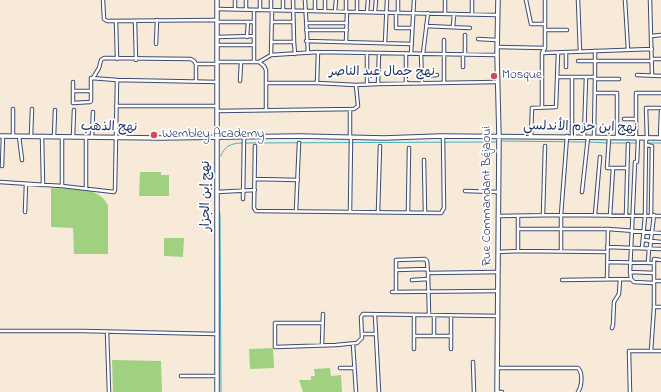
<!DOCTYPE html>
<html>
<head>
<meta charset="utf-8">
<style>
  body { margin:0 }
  canvas { display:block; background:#f8ead8 }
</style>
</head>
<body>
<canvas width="661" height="392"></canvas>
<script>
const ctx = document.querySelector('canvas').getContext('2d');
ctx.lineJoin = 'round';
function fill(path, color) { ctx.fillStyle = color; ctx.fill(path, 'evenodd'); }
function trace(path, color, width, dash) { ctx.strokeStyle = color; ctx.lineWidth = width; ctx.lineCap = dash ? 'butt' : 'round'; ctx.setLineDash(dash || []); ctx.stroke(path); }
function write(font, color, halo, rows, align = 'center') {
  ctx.font = font + ' "Indie Flower","Playpen Sans Arabic",sans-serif'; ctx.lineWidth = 3.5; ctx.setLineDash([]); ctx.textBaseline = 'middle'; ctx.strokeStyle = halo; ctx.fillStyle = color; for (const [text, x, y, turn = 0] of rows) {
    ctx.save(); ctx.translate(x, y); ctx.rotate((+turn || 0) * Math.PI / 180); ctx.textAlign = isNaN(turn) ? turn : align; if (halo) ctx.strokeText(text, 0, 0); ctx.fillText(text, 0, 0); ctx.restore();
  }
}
fill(new Path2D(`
  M140 172H161V175H169V196H139Z
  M51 188C71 189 97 185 108 205V254H74L73 228 51 227Z
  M164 238H184L183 257 164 256Z
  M273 348 274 368 250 369 249 349Z
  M112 360 161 361 162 392H113Z
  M330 368 331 376 341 375 342 392H303L299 380H311V376H315L314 369Z`), '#a0d180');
trace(new Path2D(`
  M502 141 586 142
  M589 142 607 143
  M245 143 496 142
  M611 143H636
  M648 143H661
  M221 156C224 146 232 143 242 143
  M220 213 221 392`), '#43b0c0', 1);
const street = new Path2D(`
  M103 0 104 19 107 21 217 20
  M235 0V9
  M246 0V10
  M283 0V10
  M305 0 308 53
  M315 0V11
  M398 0V13
  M526 0 531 24H545
  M578 0 580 52
  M625 0 628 50
  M650 0 652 76
  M217 9 497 15
  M260 10V0
  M271 10V0
  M325 11V0
  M335 11 336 0
  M346 11V0
  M357 12V0
  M367 12 368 0
  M375 12 376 0
  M396 13V28H412
  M445 13V0
  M472 14V0
  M116 21 117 59
  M135 21 136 60
  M218 22H254
  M272 22H293
  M306 23H347
  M426 26 470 28
  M453 27 454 14
  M306 30H347
  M545 30H567
  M652 36 661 35
  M217 37 254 36
  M247 37 248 22
  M478 39 497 40
  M306 41 412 44
  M272 42H294L293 0
  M294 42 295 54
  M346 42 347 12
  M385 43 387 0
  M156 44 157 20
  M217 45H254V10
  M254 45V62
  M497 47 545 48
  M542 53 652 49
  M411 54 414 0
  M421 54 422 83
  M423 54 428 13
  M463 54V67
  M465 54V35
  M271 55 272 10
  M652 59H661
  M578 61H652
  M217 62H259L264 66 266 70V110
  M259 62 271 55 318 52 497 55
  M566 67V52
  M637 75 661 76
  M422 76 437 75
  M557 77H595L594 137
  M595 77V51
  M93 78 99 68 101 60 104 58 191 59 194 61 196 64H217
  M595 79H619
  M196 81V64
  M240 81 241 62
  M73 82V103L90 102 91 101V78L117 80
  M266 83H317L356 85 378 84 497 82
  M317 83 318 52
  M444 83V40
  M367 84V53
  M378 84 379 53
  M406 84V54
  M73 91H91
  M595 93H617V138
  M116 106H217
  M542 107V53L545 48V0
  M350 109V137
  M217 111 354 109 358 106 356 85
  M624 119H636
  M13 136V109
  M19 136 22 160
  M31 136 32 109
  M42 136 43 185
  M54 137 55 110
  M73 137 74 110
  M92 137 93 112
  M531 137 532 108 556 107 558 53
  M572 137V77
  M584 137 586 77
  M609 138 607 168H627
  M636 138V93H661
  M660 138 661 111
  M638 139 637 162H635L630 272 631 279 634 282 653 283
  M647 139 646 108H661
  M646 145 652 146 651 215
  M255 146 254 208 256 211 441 213 444 208 443 136
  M424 160 425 212
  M2 166 3 136
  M255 179 298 180
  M0 182 62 186 114 192 115 190 117 80 217 82
  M62 186V137
  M86 188V137
  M465 191 498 192
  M217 192 255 190
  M582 192 588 137
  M243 199 244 137
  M296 211 299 143
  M25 212 26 184
  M350 212 351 137
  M378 212 380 146
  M408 212 409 148
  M543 215 545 146
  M595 215 600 157
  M626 215 628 144
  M498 216 561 215 661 216
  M610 216 613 168
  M518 229H608L661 233
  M643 240 661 242
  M607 247 661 249
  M642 248 645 216 646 139
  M650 248 654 215
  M518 251 607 252
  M561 251V215L567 136
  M498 252 518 251V216
  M607 262 654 263
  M648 263 649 248
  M396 270 427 269
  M630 272 654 273
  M607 279 608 229
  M412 280 428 279
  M562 280 631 279
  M654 281H661
  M392 292 498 291
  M396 292V260L425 259 427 261 428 273
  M654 307H661
  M375 315 379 392
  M429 315 428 273 498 272
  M434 316V336
  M323 323H275V347L336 345 357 343 362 338 361 317 363 314 498 316
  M612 328 613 325 614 302 619 294 620 279
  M0 331H83L216 334
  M107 332 109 392
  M362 334H376
  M414 336H451
  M353 344 356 392
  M322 345 323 314
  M414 349V315
  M451 349V316
  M651 351 654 307V259L661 260
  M473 362 474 392
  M340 368H354
  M498 368H578C583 373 582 386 578 392
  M181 376H217
  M497 392H502
  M630 392 629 351H661`);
const secondary = new Path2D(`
  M0 136 160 138 299 136 384 138 441 136 661 138
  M217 392V0
  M497 392 499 137 497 55 498 0`);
trace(street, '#3c4b70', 4.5);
trace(secondary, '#3c4b70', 5.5);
trace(street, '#fff', 2.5);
trace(secondary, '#fff', 3.5);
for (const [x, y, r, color] of [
  [494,76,4,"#d1495b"],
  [154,135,4,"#d1495b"]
]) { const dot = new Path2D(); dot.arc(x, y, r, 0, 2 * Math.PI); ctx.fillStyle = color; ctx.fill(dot); trace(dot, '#fff', 1.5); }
write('13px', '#1b2f5e', '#fff', [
  ["نهج جمال عبد الناصر",382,73],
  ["نهج الذهب",109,128,1],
  ["نهج ابن حزم الأندلسي",580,128,1],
  ["نهج إبن الجزار",207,196,-90],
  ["Rue Commandant Béjaoui",488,196,-90]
]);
write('13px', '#1b2f5e', '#fff', [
  ["Mosque",502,76],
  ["Wembley Academy",162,135]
], 'left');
</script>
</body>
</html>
